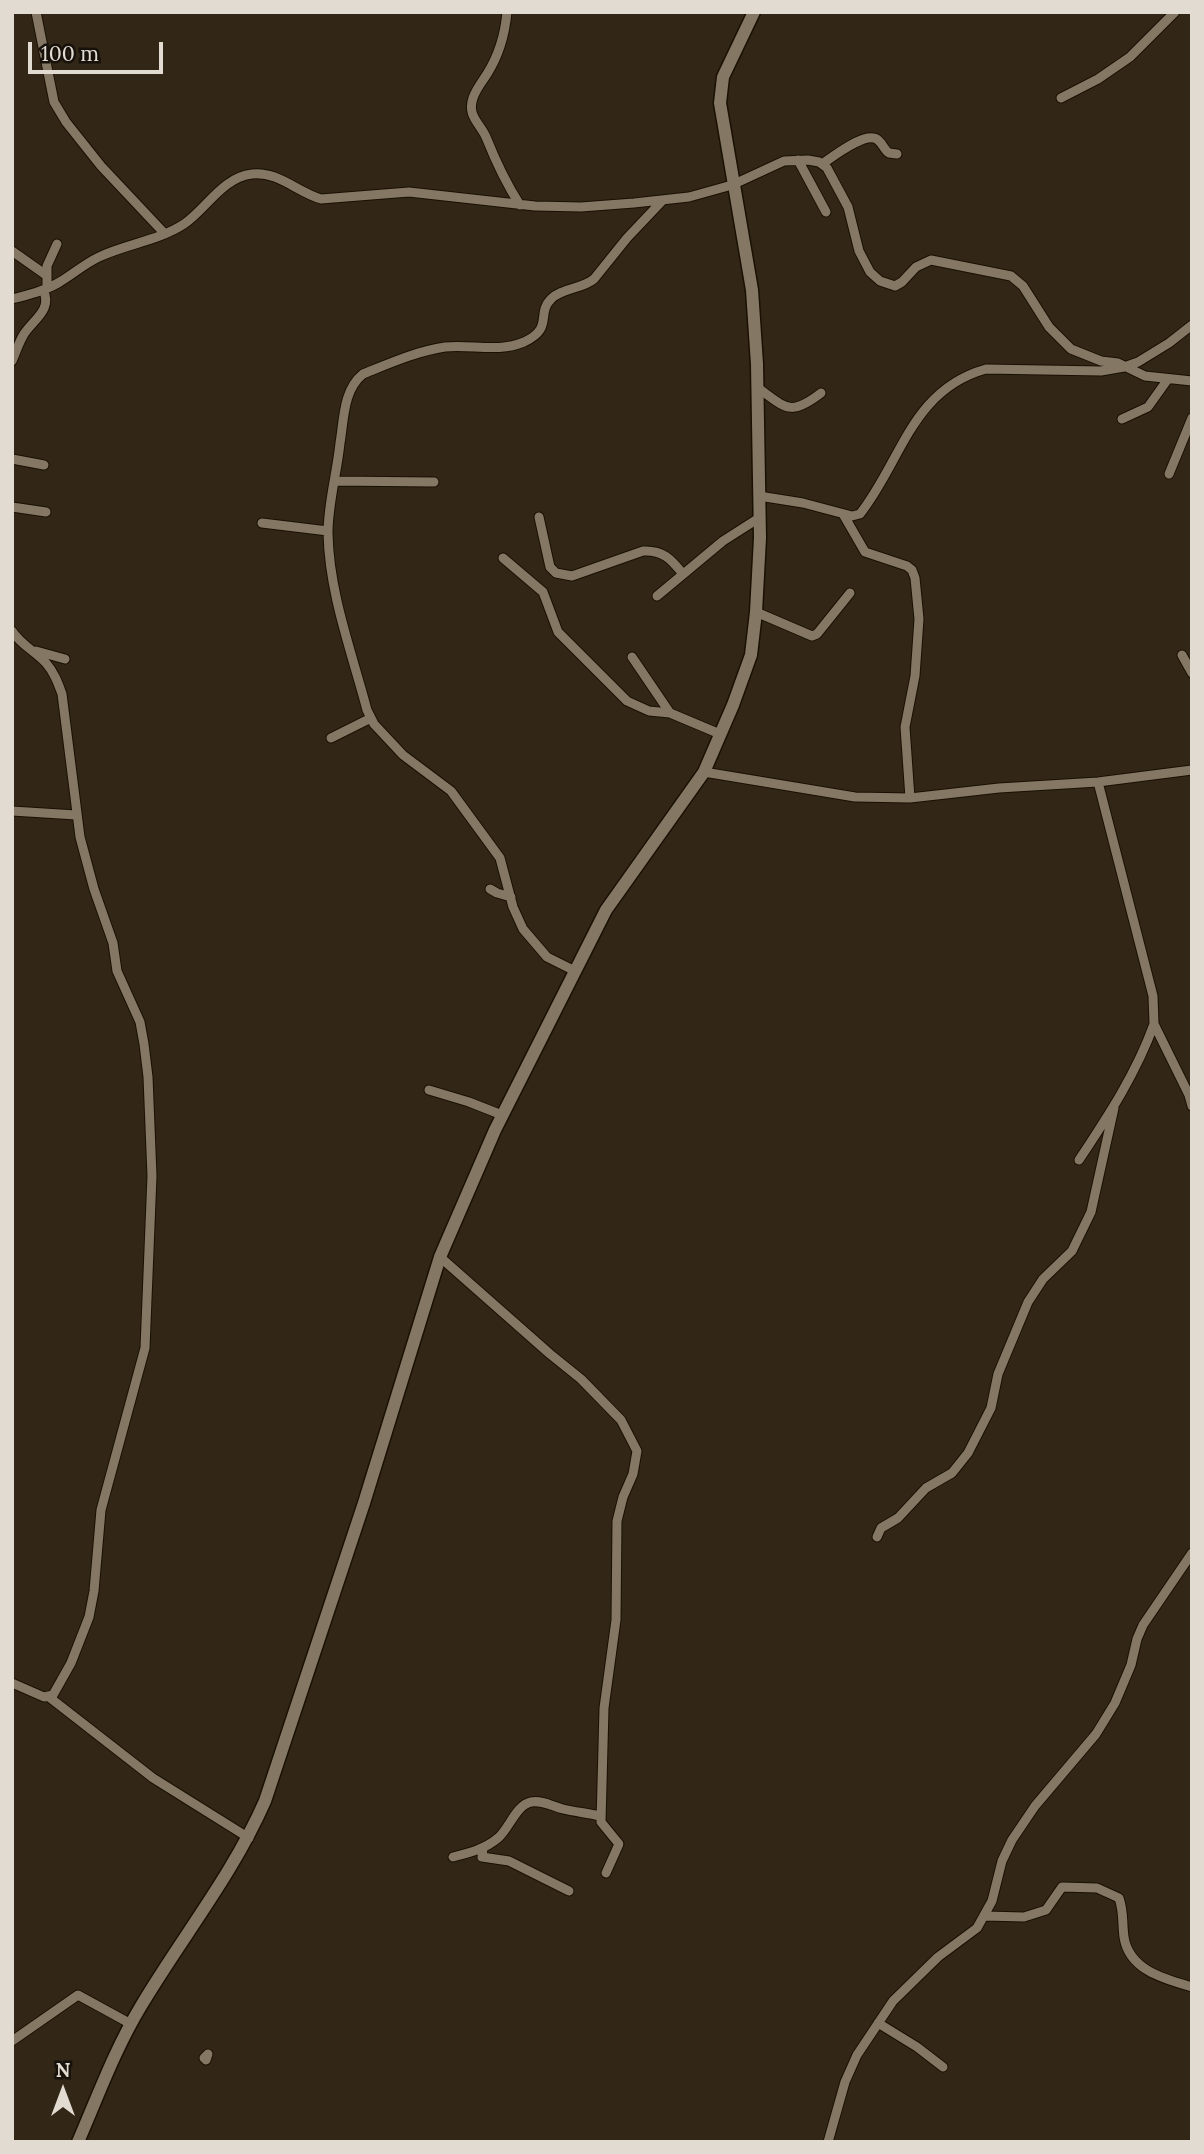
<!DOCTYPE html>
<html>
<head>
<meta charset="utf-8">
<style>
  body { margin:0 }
  #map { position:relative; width:1204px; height:2154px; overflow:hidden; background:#322717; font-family:Lora,serif }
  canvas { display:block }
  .frame { position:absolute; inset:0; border:14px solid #e2dbd1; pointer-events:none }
  .north { position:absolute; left:28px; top:2056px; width:70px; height:70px; -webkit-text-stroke:5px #16110a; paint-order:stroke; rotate:0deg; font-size:19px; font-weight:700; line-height:28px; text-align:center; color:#e2dbd1 }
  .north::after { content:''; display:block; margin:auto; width:24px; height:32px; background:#e2dbd1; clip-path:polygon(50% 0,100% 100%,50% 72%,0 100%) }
  .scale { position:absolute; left:28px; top:42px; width:135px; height:32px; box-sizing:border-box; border:4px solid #e2dbd1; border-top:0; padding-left:9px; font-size:21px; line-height:24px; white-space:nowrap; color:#e2dbd1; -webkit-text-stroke:5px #16110a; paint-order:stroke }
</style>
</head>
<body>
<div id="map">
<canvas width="1204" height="2154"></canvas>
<div class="frame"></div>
<div class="north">N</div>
<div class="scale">100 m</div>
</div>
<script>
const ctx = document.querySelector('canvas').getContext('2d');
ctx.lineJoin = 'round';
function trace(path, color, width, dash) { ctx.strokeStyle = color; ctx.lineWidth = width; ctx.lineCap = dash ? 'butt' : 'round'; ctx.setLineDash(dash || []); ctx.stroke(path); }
const street = new Path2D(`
  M36 12 54 102 66 122 101 166 165 234
  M507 12C505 34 499 55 487 74 482 82 476 89 473 98 467 116 479 122 486 137 496 162 505 182 520 205
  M1061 98 1098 79 1130 57 1175 12
  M798 160 826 212
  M822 164C833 157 866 130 878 140 883 144 884 150 889 153L897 154
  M12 251 46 275
  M47 288V266L57 244
  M12 299C28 295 44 291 58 283 72 275 84 264 99 257 126 244 158 241 184 224 206 209 223 177 252 174 278 171 297 192 321 199L409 192 535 206 581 207 634 203 689 197 732 185 784 161 808 160 819 162 827 168 848 207 859 251 870 272 880 281 895 286 902 282 916 267 931 260 1011 276 1023 286 1049 327 1071 349 1101 361 1118 363 1145 376 1192 381
  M12 361C16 352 19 342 24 334 34 319 53 309 43 290
  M758 388C786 408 790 417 821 393
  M1122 419 1148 407 1168 379
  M12 459 44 465
  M1169 474 1192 418
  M335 481 434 482
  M759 496 803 503 852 516 860 514C902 461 911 390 986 369L1101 371 1124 367 1138 362 1169 343 1192 325
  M12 507 46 512
  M843 514 865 552 907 566 912 570 915 578 919 619 915 676 905 727 910 798
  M539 517 550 567 556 573 572 576 643 551C663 550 671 559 683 574
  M262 523 328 531
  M503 558 543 592 558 632 627 701 649 711 670 713 720 734
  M657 596 723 541 759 518
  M756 612 812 636 817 634 850 593
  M12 631C21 645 35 651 46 663 54 672 58 683 62 694L80 837 94 889 113 943 117 971 140 1022 144 1044 148 1077 152 1176 145 1348 101 1510 94 1591 89 1617 71 1663 53 1695 44 1697 12 1683
  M36 651 65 659
  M1182 655 1192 673
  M632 657 670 713
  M331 738 371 718
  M704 772 855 797 910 798 999 788 1098 782 1192 770
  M1098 782 1153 996 1154 1024 1189 1095 1192 1106
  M12 811 76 815
  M490 889 497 893 511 897
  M575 971 547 957 523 929 513 907 500 858 451 791 403 755 374 724 367 710C352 653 329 593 328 533 328 503 337 473 340 443 344 420 343 390 363 374 388 364 417 351 445 347 471 344 498 353 524 342 554 328 536 314 551 299 562 288 582 289 594 279L627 238 663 200
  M429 1090 469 1102 502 1115
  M1079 1160C1108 1116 1136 1074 1154 1024
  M440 1257 550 1354 581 1379 621 1420 637 1451 633 1474 623 1497 617 1521 616 1620 604 1708 601 1822 619 1844 606 1873
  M877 1537 881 1528 898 1518 926 1488 952 1473 968 1453 991 1408 998 1374 1028 1302 1043 1279 1072 1251 1091 1212 1114 1108
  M49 1697 153 1778 249 1838
  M483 1848 482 1857 509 1861 569 1891
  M453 1857C469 1853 485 1849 498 1838 509 1829 516 1805 531 1802 542 1800 552 1806 563 1809 575 1812 588 1813 600 1816
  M985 1916 1024 1917 1046 1910 1062 1887 1097 1888 1119 1898C1124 1912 1122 1923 1124 1937 1129 1970 1164 1979 1192 1987
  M878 2023 917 2047 943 2067
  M12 2041 78 1995 131 2024
  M204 2058 208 2054 206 2060
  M828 2142 845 2082 857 2055 893 2001 938 1957 977 1928 992 1901 1002 1861 1012 1840 1035 1806 1096 1734 1115 1703 1131 1665 1137 1639 1143 1625 1192 1553`);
const secondary = new Path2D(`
  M78 2142C98 2096 115 2049 141 2006 182 1937 232 1876 265 1801L364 1503 440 1257 495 1130 606 910 704 772 733 705 751 655 756 612 760 538 757 364 752 290 720 103 723 77 754 12`);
trace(street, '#1a1003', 11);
trace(secondary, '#1a1003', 15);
trace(street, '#847764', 9);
trace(secondary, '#847764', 12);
</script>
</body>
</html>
